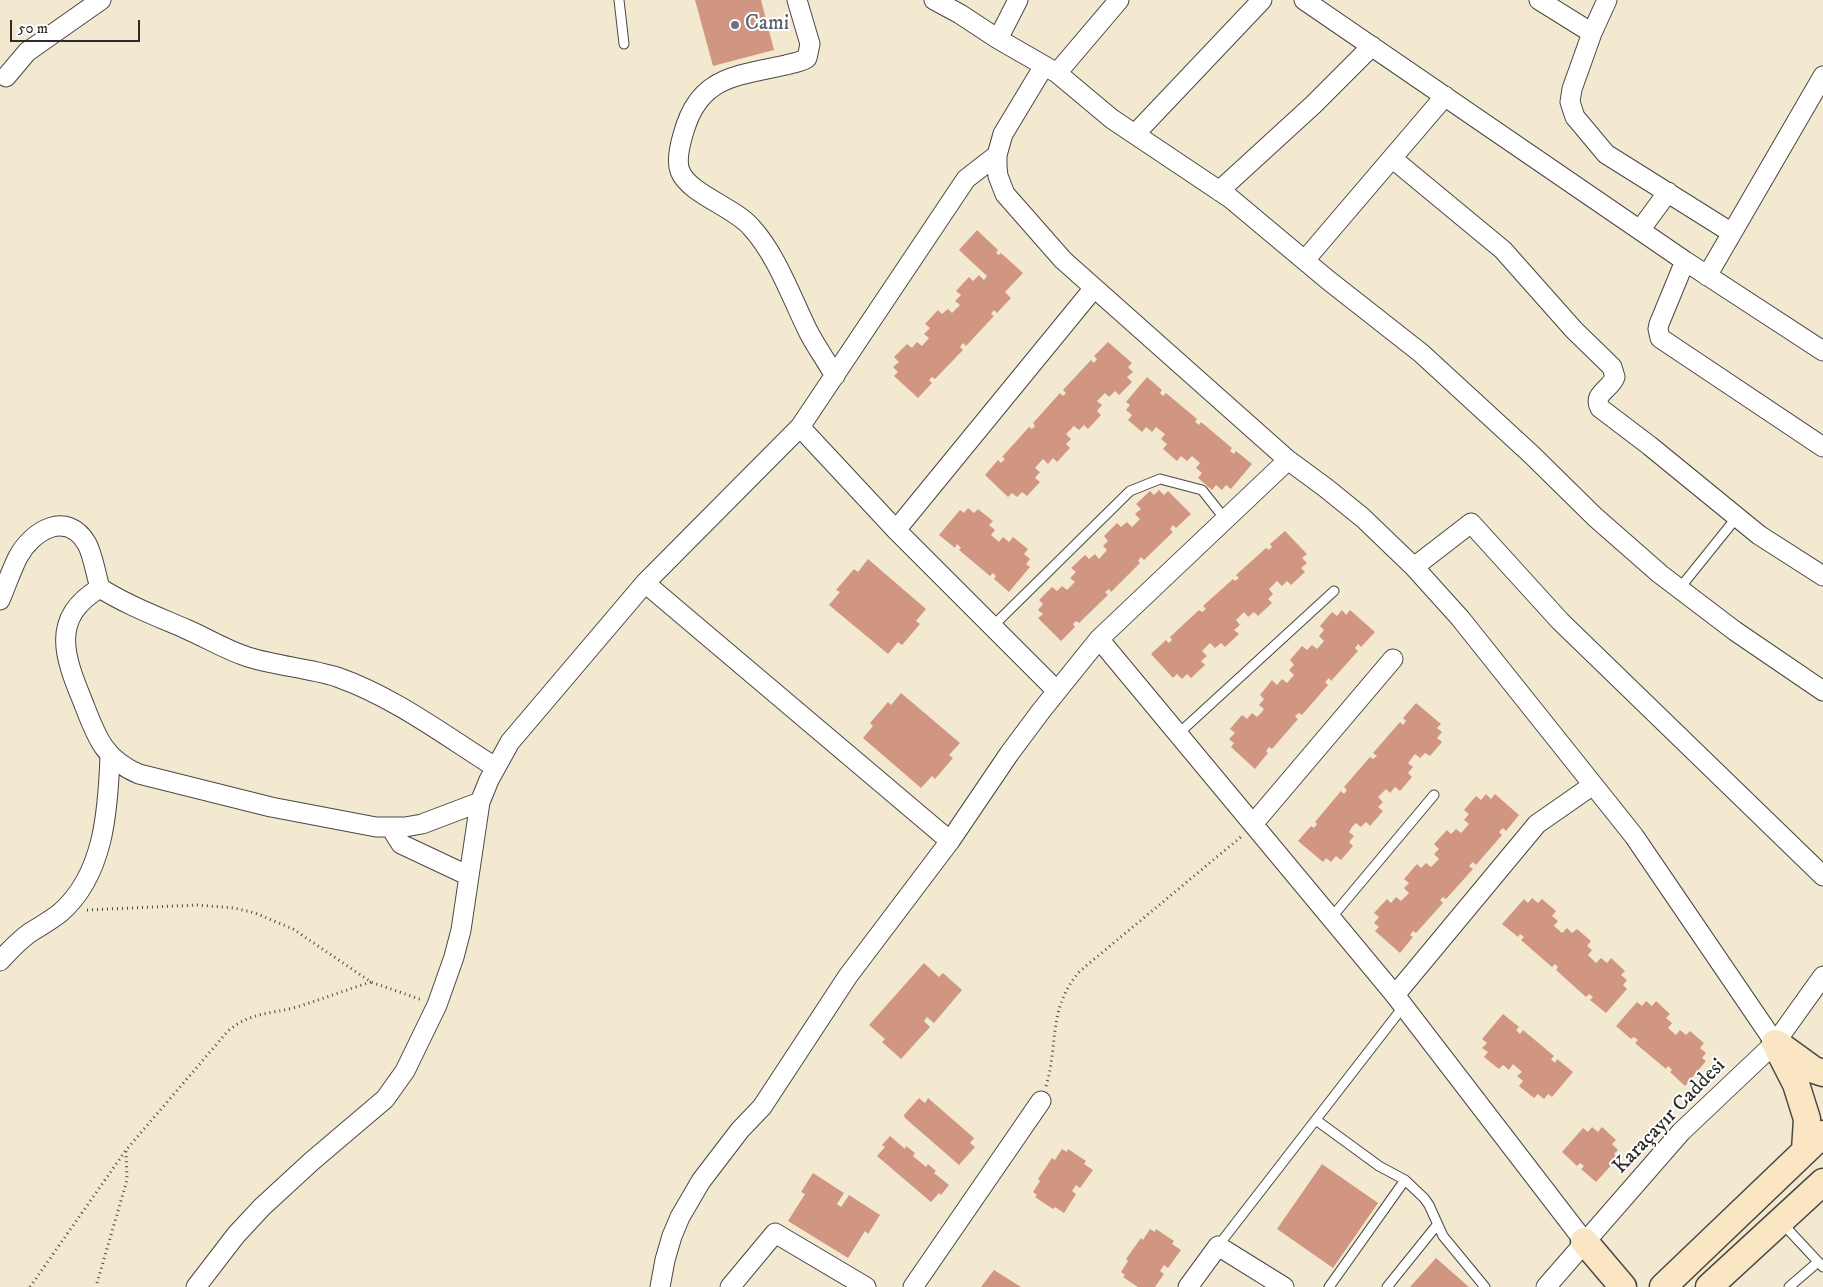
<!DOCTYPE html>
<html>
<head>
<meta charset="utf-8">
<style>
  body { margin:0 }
  #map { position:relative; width:1823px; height:1287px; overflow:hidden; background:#f3e9d1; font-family:"IM FELL DW Pica",serif }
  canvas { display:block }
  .scale { position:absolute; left:10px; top:20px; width:130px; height:22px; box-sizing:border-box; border:2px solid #2b2b2b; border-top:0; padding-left:6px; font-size:15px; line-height:18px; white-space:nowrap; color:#2b2b2b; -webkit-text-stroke:4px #fff; paint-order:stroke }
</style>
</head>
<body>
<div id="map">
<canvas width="1823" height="1287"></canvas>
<div class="scale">50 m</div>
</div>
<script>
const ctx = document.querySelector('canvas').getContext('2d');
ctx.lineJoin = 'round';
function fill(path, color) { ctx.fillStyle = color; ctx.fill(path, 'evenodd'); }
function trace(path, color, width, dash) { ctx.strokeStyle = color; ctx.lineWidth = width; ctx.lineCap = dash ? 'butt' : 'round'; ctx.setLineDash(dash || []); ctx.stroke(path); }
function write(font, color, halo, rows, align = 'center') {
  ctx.font = font + ' "IM FELL DW Pica",serif'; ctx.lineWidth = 4; ctx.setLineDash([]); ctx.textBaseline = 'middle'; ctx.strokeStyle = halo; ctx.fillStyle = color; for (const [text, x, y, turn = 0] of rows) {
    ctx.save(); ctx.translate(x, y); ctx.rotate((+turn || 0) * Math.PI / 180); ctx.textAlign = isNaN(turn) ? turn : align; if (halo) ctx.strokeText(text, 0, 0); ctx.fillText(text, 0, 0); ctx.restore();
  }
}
fill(new Path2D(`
  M695 0H761L774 50 713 66Z
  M977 230 998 250 996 253 999 255 1001 253 1023 273 1005 292 1011 298 997 313 994 310 991 314 994 316 966 346 963 343 960 347 963 350 935 379 932 377 929 380 932 383 918 398 894 376 898 372 893 367 899 362 894 357 907 344 912 348 917 342 922 346 929 338 924 334 930 328 925 324 938 310 942 314 948 309 952 313 960 305 955 301 961 295 956 291 969 277 973 281 979 275 984 280 987 276 959 250Z
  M1108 342 1132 363 1128 367 1133 372 1127 377 1132 382 1119 395 1115 391 1109 397 1105 393 1097 401 1102 405 1097 411 1101 415 1088 429 1084 425 1079 430 1074 426 1066 434 1071 439 1066 444 1070 448 1057 462 1053 458 1048 464 1043 459 1035 468 1040 472 1035 478 1040 482 1027 496 1022 492 1017 497 1012 493 1008 497 985 475 998 460 1001 463 1005 459 1002 457 1029 427 1032 429 1035 426 1033 423 1060 393 1063 396 1066 393 1063 390 1091 360 1094 363 1097 359 1094 356Z
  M1147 377 1162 390 1160 393 1163 396 1166 393 1197 419 1195 422 1199 425 1201 422 1232 448 1230 451 1234 454 1236 451 1252 464 1231 489 1226 485 1222 490 1216 485 1212 490 1198 478 1202 473 1196 468 1200 463 1192 456 1187 461 1181 456 1177 461 1163 449 1167 444 1161 439 1165 434 1161 431 1156 427 1152 432 1146 427 1142 432 1128 420 1132 415 1126 410 1130 405 1126 402Z
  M1159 490 1164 495 1168 491 1191 514 1176 528 1173 525 1170 529 1173 532 1144 560 1141 557 1138 561 1140 563 1111 592 1109 589 1105 592 1108 595 1079 623 1076 621 1073 624 1075 627 1061 641 1038 618 1043 614 1038 610 1043 604 1039 600 1052 587 1057 591 1062 586 1067 590 1075 582 1070 578 1076 572 1071 568 1085 555 1089 559 1095 554 1099 559 1107 550 1103 546 1108 541 1104 536 1117 523 1121 527 1127 522 1132 527 1140 519 1135 514 1141 509 1136 504 1150 491 1154 495Z
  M968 508 974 513 978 509 993 521 989 525 995 530 991 535 999 542 1003 537 1009 542 1013 537 1028 549 1024 554 1030 559 1026 564 1030 567 1009 592 994 579 996 576 993 573 990 576 959 550 961 548 957 544 955 548 939 535 960 510 964 513Z
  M1285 531 1307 554 1302 558 1307 563 1301 568 1305 572 1291 585 1287 581 1282 586 1277 581 1269 589 1273 594 1268 599 1272 603 1258 616 1254 612 1248 617 1244 612 1236 620 1240 625 1234 630 1239 634 1225 647 1221 643 1215 648 1210 643 1202 651 1207 656 1201 661 1205 665 1191 678 1187 674 1182 679 1177 674 1173 678 1151 654 1166 640 1169 643 1172 640 1170 637 1199 610 1202 612 1206 609 1203 606 1233 579 1235 581 1239 578 1236 575 1266 548 1269 550 1272 547 1270 544Z
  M868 559 926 609 916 621 920 624 902 645 898 642 888 654 829 605 840 592 836 590 854 569 858 572Z
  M1342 610 1346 615 1350 610 1375 632 1361 647 1358 644 1355 648 1358 651 1331 681 1329 678 1325 682 1328 685 1302 715 1299 713 1295 716 1298 719 1272 749 1269 747 1266 751 1268 753 1255 769 1231 747 1234 743 1229 739 1235 733 1230 729 1242 715 1247 719 1252 713 1257 717 1261 713 1264 709 1259 705 1264 699 1260 695 1272 680 1277 685 1282 679 1287 683 1294 675 1289 670 1294 665 1290 660 1302 646 1307 650 1312 645 1317 649 1324 641 1319 636 1324 630 1320 626 1332 612 1337 616Z
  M901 693 960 743 949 755 953 758 935 779 932 776 921 788 863 738 873 726 870 723 888 702 891 705Z
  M1416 703 1441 724 1437 728 1442 732 1437 738 1442 742 1430 756 1425 753 1420 758 1415 754 1408 763 1413 767 1408 773 1412 777 1400 791 1395 787 1390 793 1386 789 1378 797 1383 802 1378 807 1383 811 1370 826 1366 822 1361 827 1356 823 1352 827 1349 832 1354 836 1349 842 1353 846 1341 860 1336 856 1331 862 1326 858 1323 862 1298 841 1311 826 1314 828 1317 824 1315 822 1341 791 1344 794 1347 790 1344 787 1370 757 1373 759 1377 756 1373 753 1400 722 1403 725 1406 721 1403 718Z
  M1486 794 1491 799 1495 794 1519 815 1506 831 1503 828 1499 832 1502 835 1476 865 1473 862 1469 866 1473 869 1446 899 1443 897 1440 900 1443 903 1416 933 1413 931 1410 935 1413 937 1400 953 1375 931 1379 927 1374 923 1379 917 1374 913 1387 899 1391 903 1396 897 1401 901 1409 893 1404 888 1409 883 1404 879 1417 864 1421 868 1426 863 1431 867 1439 859 1434 854 1439 849 1434 844 1447 830 1451 834 1456 829 1461 833 1469 824 1464 820 1469 814 1464 810 1476 796 1481 800Z
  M1532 898 1538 903 1542 899 1556 911 1552 916 1558 921 1554 926 1562 933 1567 928 1572 933 1577 929 1591 941 1587 946 1592 950 1588 955 1596 963 1601 958 1607 963 1611 958 1625 971 1621 975 1627 980 1623 985 1627 989 1606 1013 1590 1000 1593 997 1589 994 1586 997 1556 970 1558 967 1555 964 1552 967 1521 940 1524 937 1520 934 1518 937 1502 924 1524 899 1528 903Z
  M924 963 939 977 943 973 962 990 934 1023 927 1017 924 1021 930 1027 901 1059 882 1042 885 1039 869 1025Z
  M1646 1001 1652 1006 1656 1001 1670 1014 1666 1018 1672 1023 1668 1028 1676 1035 1680 1030 1686 1035 1690 1031 1704 1043 1700 1048 1706 1053 1702 1058 1706 1061 1685 1086 1670 1072 1672 1070 1668 1066 1666 1069 1635 1043 1638 1040 1634 1037 1631 1039 1616 1026 1637 1002 1642 1006Z
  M1503 1014 1519 1027 1516 1030 1520 1034 1523 1030 1554 1056 1551 1059 1555 1063 1557 1059 1573 1072 1552 1097 1548 1094 1544 1099 1538 1094 1534 1098 1519 1086 1523 1081 1517 1076 1522 1072 1513 1064 1509 1070 1503 1065 1499 1069 1484 1057 1488 1052 1482 1048 1487 1043 1482 1039Z
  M919 1098 925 1103 928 1098 974 1138 970 1143 975 1147 959 1165 905 1118 904 1115Z
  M1592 1127 1598 1132 1602 1127 1616 1140 1612 1144 1618 1150 1614 1154 1618 1158 1596 1182 1581 1169 1584 1166 1580 1163 1577 1166 1562 1152 1583 1128 1588 1132Z
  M890 1136 905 1149 906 1146 915 1153 913 1156 926 1167 928 1164 936 1171 934 1173 949 1185 941 1195 939 1193 931 1202 877 1156 885 1147 882 1145Z
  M1062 1149 1067 1152 1068 1149 1086 1161 1084 1164 1093 1170 1080 1188 1076 1185 1072 1191 1076 1194 1064 1213 1055 1207 1053 1209 1035 1197 1037 1195 1033 1192 1040 1181 1038 1179 1052 1158 1055 1160Z
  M1322 1164 1378 1203 1333 1268 1277 1229Z
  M813 1173 844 1193 837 1204 841 1207 849 1195 880 1215 868 1234 865 1231 848 1258 788 1221 805 1194 801 1192Z
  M1150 1229 1155 1232 1156 1229 1174 1241 1172 1244 1181 1250 1168 1268 1164 1265 1160 1271 1164 1274 1155 1287H1138L1123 1277 1125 1275 1121 1272 1128 1261 1126 1259 1141 1238 1143 1240Z
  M1436 1258 1469 1287H1410Z
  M994 1270 1021 1287H981Z`), '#d19681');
const lane = new Path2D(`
  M619 0 624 44
  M1679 589 1737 517
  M998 621 1130 491 1160 479 1202 490 1225 519
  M1178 734 1334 591
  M1331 918 1434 795
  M1316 1120 1379 1166 1405 1180 1424 1198 1429 1205 1443 1236 1485 1287
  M1782 1223 1823 1267
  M1218 1246 1403 1007
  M1329 1287 1405 1180
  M1387 1287 1437 1225
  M1789 1287 1818 1262`);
const street = new Path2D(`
  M797 0 810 44 807 58C801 62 793 63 786 65 764 70 731 74 713 87 708 90 700 98 697 103 687 116 674 156 680 171 689 194 734 207 751 227 777 255 792 299 809 333 817 348 827 362 835 376
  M934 0 960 14 998 39 1057 73 1112 119 1230 198 1328 280 1421 353 1532 455 1595 517 1660 574 1735 631 1823 691
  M1304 0 1685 261 1823 351
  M1539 0 1592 33
  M1607 0 1592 33 1572 89 1570 102 1575 117 1606 154 1732 233
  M998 39 1018 0
  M1057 73 1119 0
  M6 77 27 52 101 0
  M1135 134 1262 0
  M1393 159 1503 250 1574 330 1612 367 1615 377C1611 389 1592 394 1600 408L1650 446 1759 535 1823 576
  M1219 191 1313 105 1372 46
  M1640 230 1668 192
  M1305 260 1445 96
  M1685 261 1659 324 1658 329 1660 338 1823 447
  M1707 276 1823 76
  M800 427 896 530 1057 691
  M1288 460 1326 488 1363 518 1414 567 1460 618 1634 836 1775 1043
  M896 530 1094 288
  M1414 567 1471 523 1560 621 1823 876
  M645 583 950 841
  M100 588C49 618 65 658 83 702 96 735 103 759 139 774L271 807 376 827H405L422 824 480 802
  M0 600C6 586 11 571 18 557 32 531 67 509 87 544 93 555 96 575 100 588 127 605 156 616 186 629 207 638 226 650 248 657 277 666 308 668 337 677 394 697 444 735 495 767
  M1099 639 1395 995 1584 1241
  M1253 824 1393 659
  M391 828 401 844 469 876
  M0 961C10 950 19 940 31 932 41 926 51 920 60 913 104 875 108 811 110 756
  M1395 995 1537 824 1593 785
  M196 1287 236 1235 262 1207 312 1161 385 1099 405 1071 437 1005 454 957 461 930 480 802 489 780 510 742 645 583 800 427 966 179 997 155
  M660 1287 665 1260 672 1236 680 1217 701 1181 740 1130 762 1107 848 976 950 841 1009 754 1041 711 1099 639 1288 460 1063 260 1005 194 998 176 997 166V155L1003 134 1044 66
  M730 1287 775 1233 866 1287
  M913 1287 1041 1101
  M1188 1287 1218 1246 1284 1287
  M1546 1287 1681 1132 1775 1043 1823 976`);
const secondary = new Path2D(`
  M1775 1043 1796 1084 1807 1119 1805 1151
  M1778 1044 1814 1070 1823 1073
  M1584 1241 1623 1287
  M1663 1287 1823 1134
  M1709 1287 1823 1182`);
trace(lane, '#494844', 11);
trace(street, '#494844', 21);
trace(secondary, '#494844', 29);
trace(new Path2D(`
  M87 910 197 905 234 908 255 913 293 929 371 982 422 1000
  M1046 1086C1059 1043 1047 1009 1080 971L1242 836
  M97 1283 127 1180 126 1151
  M30 1287 126 1150 228 1031C250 1012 271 1014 297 1007 322 999 346 990 371 982`), '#494844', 3, [1, 4]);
trace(lane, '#fff', 9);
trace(street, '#fff', 19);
trace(secondary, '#fbe6c4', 26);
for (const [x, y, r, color] of [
  [735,25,5,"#6b7280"]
]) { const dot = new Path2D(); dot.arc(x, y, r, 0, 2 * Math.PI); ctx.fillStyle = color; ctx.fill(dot); trace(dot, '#fff', 2); }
write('21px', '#5b616d', '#fff', [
  ["Cami",745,25]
], 'left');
write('21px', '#2b2b2b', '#fff', [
  ["Karaçayır Caddesi",1670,1117,-46]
]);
</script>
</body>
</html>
